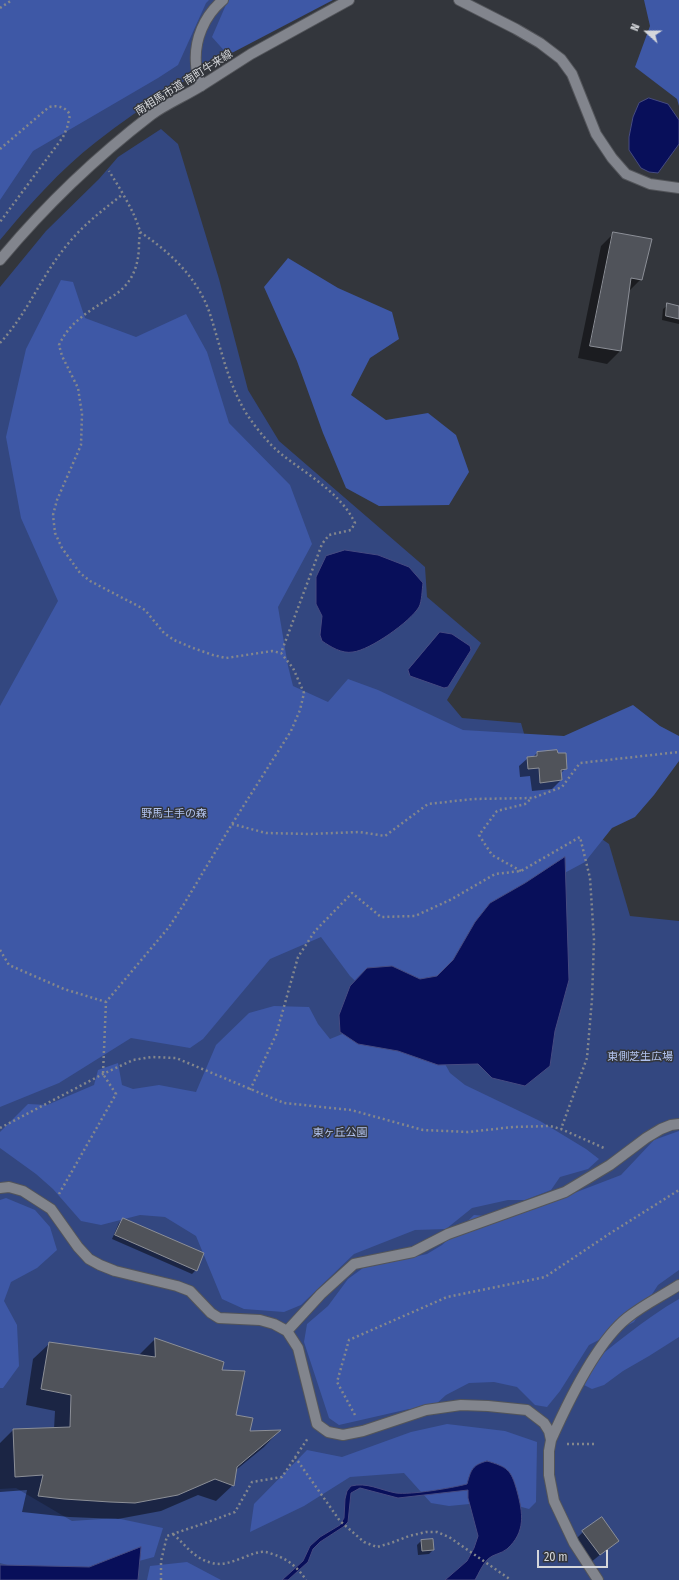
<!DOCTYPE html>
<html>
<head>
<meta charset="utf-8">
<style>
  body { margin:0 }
  #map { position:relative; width:679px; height:1580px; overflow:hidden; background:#33363c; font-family:"Fira Sans Condensed",sans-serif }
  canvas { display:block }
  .north { position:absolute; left:627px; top:12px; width:40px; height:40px; -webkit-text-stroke:3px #33363c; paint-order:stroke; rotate:291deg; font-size:11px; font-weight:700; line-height:16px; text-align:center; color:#d5d7db }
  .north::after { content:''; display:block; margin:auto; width:14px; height:18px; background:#d5d7db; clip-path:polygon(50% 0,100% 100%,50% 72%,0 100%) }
  .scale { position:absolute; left:537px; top:1550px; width:71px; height:18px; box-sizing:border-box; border:2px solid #d5d7db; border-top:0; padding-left:5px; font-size:12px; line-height:14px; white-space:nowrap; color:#d5d7db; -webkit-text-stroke:3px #33363c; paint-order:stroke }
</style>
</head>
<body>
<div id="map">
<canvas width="679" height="1580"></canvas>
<div class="north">N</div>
<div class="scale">20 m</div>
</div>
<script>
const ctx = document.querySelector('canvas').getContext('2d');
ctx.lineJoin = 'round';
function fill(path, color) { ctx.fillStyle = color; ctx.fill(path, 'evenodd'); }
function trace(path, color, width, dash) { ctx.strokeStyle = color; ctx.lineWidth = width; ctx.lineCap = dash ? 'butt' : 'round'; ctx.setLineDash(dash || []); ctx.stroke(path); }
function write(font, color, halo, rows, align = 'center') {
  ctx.font = font + ' "Fira Sans Condensed","Noto Sans JP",sans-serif'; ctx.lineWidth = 3; ctx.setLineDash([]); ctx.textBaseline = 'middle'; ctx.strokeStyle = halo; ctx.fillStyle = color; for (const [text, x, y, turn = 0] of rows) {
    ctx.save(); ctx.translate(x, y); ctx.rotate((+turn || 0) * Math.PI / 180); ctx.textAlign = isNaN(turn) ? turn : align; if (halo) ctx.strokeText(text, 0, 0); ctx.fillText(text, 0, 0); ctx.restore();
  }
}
fill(new Path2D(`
  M0 0H247L254 38C201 71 145 103 96 142 60 170 29 205 0 240Z
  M161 129 178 144 219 279 248 390 279 441 425 567 427 597 481 643 447 700 462 718 521 723 525 737 487 759 609 844 630 916 679 921V1580H0V287L46 231 99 179 118 157Z`), '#334780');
fill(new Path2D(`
  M0 0H209L206 3 178 65 158 78 33 151 0 200Z
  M228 0H333L228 55 212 37Z
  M644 0H679V106L677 99 635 67 650 26Z
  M288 258 338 288 392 312 399 339 370 358 351 395 386 420 428 413 456 435 469 472 449 505 379 506 346 488 323 433 297 361 264 287Z
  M61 280 73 282 85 318 136 337 186 314 207 352 229 423 290 485 312 544 278 607 288 666 293 686 328 702 348 679 378 690 463 730 564 736 633 705 660 726 679 736V761L654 795 635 817 612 828 585 862 542 885 472 971 370 995 350 976 321 937 270 959 203 1039 190 1048 131 1038 59 1083 0 1107V706L58 601 21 518 6 437 26 349Z
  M274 1006 309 1007 318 1024 330 1039 362 1026 434 1044 450 1073 465 1085 540 1121 586 1149 599 1159 588 1169 560 1177 551 1190 525 1200H508L472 1208 446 1229 415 1230 354 1254 301 1305 284 1312 244 1309 222 1299 196 1236 165 1217 140 1215 101 1225 81 1221 53 1189 36 1174 0 1148V1132L28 1104 47 1105 94 1085 98 1070 118 1063 122 1085 133 1089 159 1085 196 1092 216 1045 249 1013Z
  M679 1131V1270L658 1285 634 1322 589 1345 560 1391 547 1407 535 1405 517 1387 494 1382 469 1383 446 1395 424 1415 409 1409 339 1425 329 1418 304 1342 307 1324 328 1306 348 1279 363 1268 427 1254 442 1245 474 1215 509 1218 621 1175 654 1140Z
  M6 1198 35 1210 50 1227 57 1250 37 1268 11 1282 4 1301 17 1325 19 1366 3 1388H0V1200Z
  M679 1299V1337L649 1356 623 1371 604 1385 592 1389 582 1384 581 1371C613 1346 644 1319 679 1299Z
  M447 1424 505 1431 537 1442 536 1502 529 1509 500 1501 449 1506 431 1503 404 1473 350 1477 304 1506 250 1532 254 1504 307 1450 342 1457 411 1432Z
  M16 1488 72 1521 116 1518 163 1528 154 1557 124 1565 43 1575 0 1563V1489Z
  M187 1562 221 1580H147L150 1566Z`), '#3e58a6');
const water = new Path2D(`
  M649 98 668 104 679 120V144L658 173 649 172 641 168 629 150V137L633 117 639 103Z
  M345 550 378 555 409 567 423 583C422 590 422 601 419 607 410 622 370 650 353 652 342 654 331 647 322 641L320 635 322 616 316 604V577L326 556Z
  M440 632 452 634 470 646 471 650 448 687 444 688 410 676 408 670Z
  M565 857 569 980 555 1031 550 1066 525 1086 492 1078 478 1064 438 1065 398 1051 358 1044 340 1032 339 1015 350 986 367 968 392 966 420 979 437 976 453 960 475 922 490 903 525 883Z
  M487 1461C507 1467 511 1469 517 1491 523 1513 526 1532 507 1549 501 1554 493 1554 488 1559 482 1565 479 1573 475 1580H445L467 1561 474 1548 478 1536 468 1498V1490L398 1498 360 1488 351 1493 348 1522 343 1527 320 1542 313 1549 308 1562 288 1580H282L303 1561 310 1546 320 1537 340 1525 344 1518 345 1499 347 1491 351 1486C367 1482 380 1490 396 1493 411 1495 452 1488 467 1484 471 1470 472 1465 487 1461Z
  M141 1547 138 1580H0V1565L89 1567Z`);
fill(water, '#080f5a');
trace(water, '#464b81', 1);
fill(new Path2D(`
  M614 233 641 279 628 292 620 351 607 364 578 358 601 246Z
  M668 305 679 307V324L662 320 663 309Z
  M537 753 566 768 560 774 561 780 552 789 532 791 530 776 520 777 519 766 528 758 533 757Z
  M124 1219 196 1270 192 1274 112 1239 119 1223Z
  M155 1339 223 1363 221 1371 235 1416 249 1432 279 1431 264 1447 236 1470 233 1485 216 1501 198 1495 161 1511 118 1519 69 1517 22 1512 27 1490 0 1492V1443L13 1430 54 1429 55 1411 26 1405 33 1359 50 1343 138 1356Z
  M602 1519 617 1541 590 1563 574 1541 583 1532Z
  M421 1541 433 1550 429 1554 418 1555 417 1545Z`), '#0007');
const building = new Path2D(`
  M613 232 652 239 642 280 631 278 621 351 590 346Z
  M667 303 679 306V319L666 316Z
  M557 750 558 753H566L567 769 561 770 562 780 540 783 539 768 528 769 527 757 537 756V752Z
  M123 1218 204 1253 197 1271 115 1235Z
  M155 1338 224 1362 222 1370 245 1371 236 1415 253 1418 250 1431 281 1430 237 1467 234 1486 215 1479 178 1495 135 1503 110 1502 64 1499 38 1496 43 1475 15 1477 13 1429 70 1427 71 1395 41 1389 49 1342 155 1357Z
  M602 1517 619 1541 600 1555 582 1531Z
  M433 1539 434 1550 422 1551 421 1540Z`);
fill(building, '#50535a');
trace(building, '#8c8f97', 1);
const lane = new Path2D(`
  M459 0 516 29 540 43 561 59 572 74 596 134 612 158 626 174 650 184 679 188
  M0 1188 9 1187 23 1191 51 1209 78 1247 89 1259 100 1265 115 1271 177 1286 190 1291 211 1313 219 1318 260 1320 274 1324 287 1331 298 1348 317 1424 328 1432 343 1435 363 1431 426 1410 461 1405 488 1406 527 1410 544 1423 549 1431 551 1440 549 1451V1475L554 1501 574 1543 598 1580
  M287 1331 321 1294 354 1264 413 1252 448 1234 565 1192 610 1165 646 1138 661 1129 671 1125 679 1124
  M551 1440C567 1404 597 1342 627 1318 643 1305 662 1296 679 1285`);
const street = new Path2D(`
  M0 260C45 206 95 158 151 115 166 104 185 96 201 86 199 79 196 72 196 64 194 40 204 16 223 0`);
const secondary = new Path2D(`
  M201 86 251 54 349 0`);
trace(lane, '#53555a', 12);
trace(street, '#53555a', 12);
trace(secondary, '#53555a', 12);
trace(new Path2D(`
  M0 8 12 0
  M0 149 49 107C58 105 66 107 70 115L67 128 63 137 0 222
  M140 232C170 252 198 278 210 314 221 348 228 385 248 416 257 429 268 443 280 453 306 474 340 492 355 523L351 530 329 535 322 544 281 653
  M0 343C28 313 41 276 67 245 83 225 103 210 123 194
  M232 824 266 833 309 834 359 832 385 836 428 804 473 799 533 798 562 787 580 763 679 752
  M521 871 492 855 479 835 497 811 525 804 532 798
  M0 950 9 965 64 989 106 1002
  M250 1090 276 1035 298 957 315 931 352 893 381 917 415 916 450 900 495 874 521 871 580 837 590 878 594 940 592 999 587 1058 561 1129
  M0 1128 103 1074 133 1060 152 1057 176 1058 284 1103 351 1110 423 1130 468 1132 513 1127 550 1126 561 1129 604 1148
  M59 1194 116 1094 103 1074 106 1002 169 927 184 904 232 824 291 731 300 710 304 693 293 668 281 653 272 651 226 658 213 655 193 648 174 640 164 633 145 610 140 607 90 581 80 573 62 548 55 533 53 515 57 500 81 445 82 414 78 388 62 356 59 345C70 321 91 310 113 296 132 284 139 266 139 244 139 240 140 235 140 232 136 214 119 187 109 171
  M355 1415 337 1382 349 1340 447 1297 545 1277 609 1234 679 1190
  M567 1444H594
  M295 1457 340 1521 364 1542 377 1547 391 1543 409 1536 426 1532H437L449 1537 511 1580
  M173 1534C187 1546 193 1558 212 1563 231 1568 251 1550 266 1552 270 1553 275 1555 278 1556 290 1561 299 1569 306 1580
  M161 1580V1561L167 1536 208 1522 235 1512 252 1482 282 1477 308 1438`), '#84878c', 2.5, [2, 3]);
trace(lane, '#82858d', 10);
trace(street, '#82858d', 10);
trace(secondary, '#82858d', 10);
write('11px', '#d5d7db', '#33363c', [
  ["南相馬市道 南町牛来線",184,83,-32]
]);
write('11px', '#b1c2ed', '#33363c', [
  ["野馬土手の森",174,814],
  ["東側芝生広場",640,1057],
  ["東ヶ丘公園",340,1133]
]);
</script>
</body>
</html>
